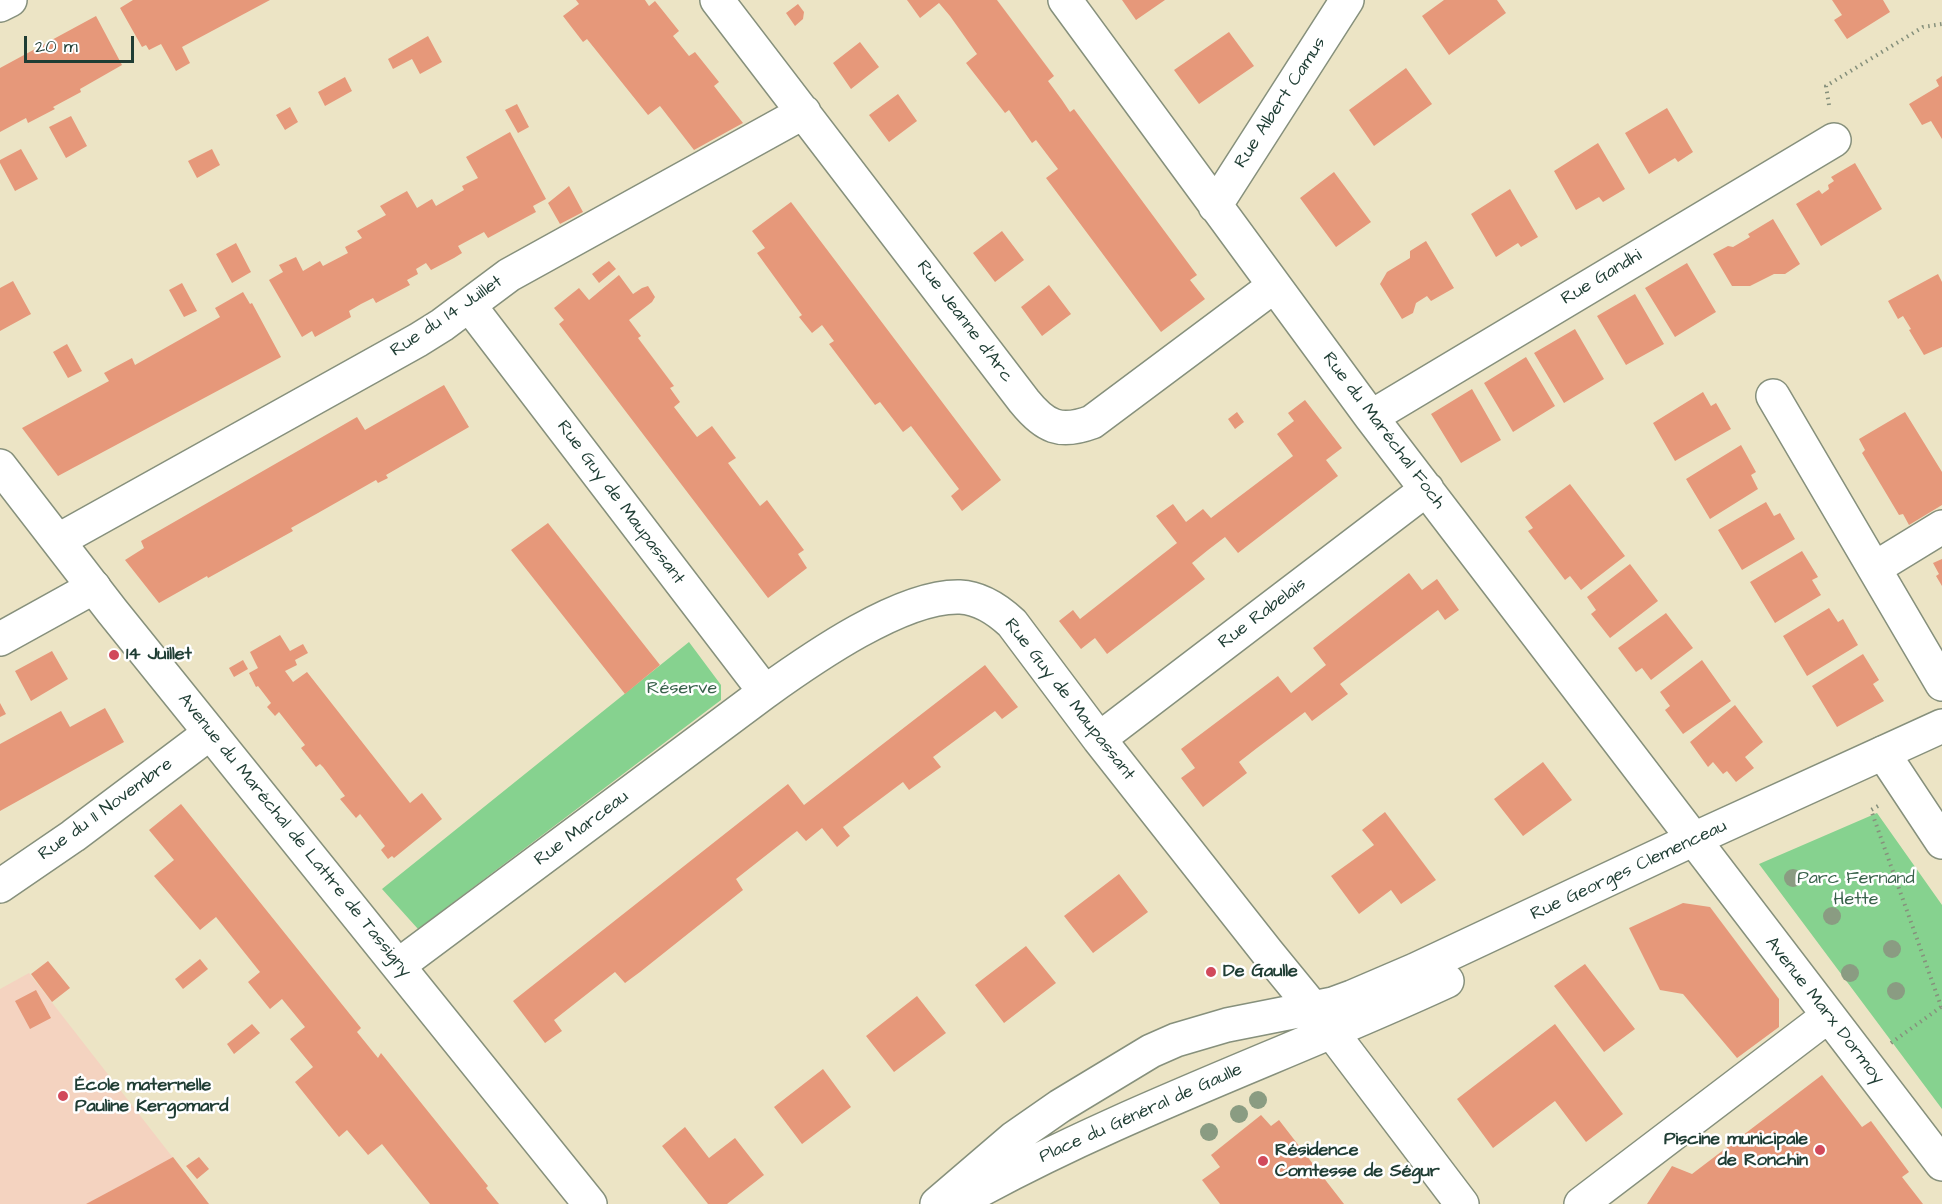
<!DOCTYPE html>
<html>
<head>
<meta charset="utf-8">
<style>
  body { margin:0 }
  #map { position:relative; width:1942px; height:1204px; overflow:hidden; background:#ece4c5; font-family:"Architects Daughter",sans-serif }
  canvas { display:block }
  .scale { position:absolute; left:24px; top:36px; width:110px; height:27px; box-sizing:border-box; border:3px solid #1f3d34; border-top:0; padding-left:8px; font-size:18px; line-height:21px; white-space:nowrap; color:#1f3d34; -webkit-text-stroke:4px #fff; paint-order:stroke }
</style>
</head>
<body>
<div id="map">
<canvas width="1942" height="1204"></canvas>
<div class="scale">20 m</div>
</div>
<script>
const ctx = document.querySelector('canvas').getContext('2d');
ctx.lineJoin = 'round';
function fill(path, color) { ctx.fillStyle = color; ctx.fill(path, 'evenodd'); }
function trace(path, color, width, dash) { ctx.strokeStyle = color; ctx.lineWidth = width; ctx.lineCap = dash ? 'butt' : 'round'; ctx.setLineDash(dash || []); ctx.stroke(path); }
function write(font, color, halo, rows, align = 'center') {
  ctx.font = font + ' "Architects Daughter",sans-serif'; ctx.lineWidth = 5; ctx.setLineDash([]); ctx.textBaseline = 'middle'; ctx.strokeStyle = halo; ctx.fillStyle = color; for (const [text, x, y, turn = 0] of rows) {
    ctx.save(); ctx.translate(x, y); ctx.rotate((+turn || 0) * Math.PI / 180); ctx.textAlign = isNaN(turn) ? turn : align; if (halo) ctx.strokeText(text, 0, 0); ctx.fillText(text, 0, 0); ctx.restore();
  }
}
fill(new Path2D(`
  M29 973 209 1204H0V989Z`), '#f4d3c0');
fill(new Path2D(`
  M689 642 721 685V700L418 929 382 889Z
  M1877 813 1942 905V1109L1759 864Z`), '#86d28f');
fill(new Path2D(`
  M133 0H270L182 47 190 63 176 71 161 44 149 50 146 45 142 47 120 8Z
  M576 0H645L649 6 655 1 679 31 673 36 689 56 695 52 719 82 714 86 743 123 694 150 660 106 648 115 587 39 583 42 563 16 579 4Z
  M907 0H997L1054 76 1048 81 1062 100 1070 112 1074 109 1197 275 1190 280 1205 299 1161 332 1046 178 1058 169 1036 140 1032 143 1009 110 1005 113 966 63 977 54 950 16 939 3 920 18Z
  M1122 0H1165L1136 20Z
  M1444 0H1497L1506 13 1449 55 1422 16Z
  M1832 0H1883L1890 12 1847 39 1834 20 1842 15Z
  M798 4 804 12 803 19 795 26 786 13Z
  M96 16 122 65 80 89 81 92 53 107 55 109 28 123 26 118 0 132V68Z
  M1229 32 1254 66 1199 104 1174 70Z
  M428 36 442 62 420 74 412 59 393 69 388 59Z
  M860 42 879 67 851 89 833 63Z
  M1406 68 1432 104 1374 146 1349 110Z
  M1942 76V139L1931 121 1922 125 1909 104 1939 86 1936 80Z
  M345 77 352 91 325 106 318 92Z
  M898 94 917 121 889 142 869 115Z
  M517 104 529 127 518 133 505 110Z
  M290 107 298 122 285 130 276 115Z
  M1667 108 1693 152 1678 162 1675 158 1649 174 1625 133Z
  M71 116 87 146 66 158 49 127Z
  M510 132 546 199 533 206 536 212 488 238 484 232 458 246 462 253 454 258 431 270 426 263 416 269 418 274 407 280 410 285 376 303 373 298 361 304 349 311 351 317 315 337 312 331 302 337 269 280 283 272 279 265 296 257 303 271 320 261 323 266 348 253 345 247 362 238 357 231 386 215 380 206 407 191 417 208 432 199 436 206 464 190 462 186 478 178 466 157Z
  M1598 143 1625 189 1603 202 1599 197 1576 210 1554 171Z
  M21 149 38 179 15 191 0 163V160Z
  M212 149 220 165 197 178 188 161Z
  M1855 163 1882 209 1821 246 1796 204 1819 190 1822 194 1829 189 1828 185 1834 181 1831 177Z
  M1334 172 1371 222 1336 247 1300 198Z
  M569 186 583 212 560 224 548 203Z
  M1510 189 1538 237 1521 247 1518 243 1496 257 1471 214Z
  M791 202 1001 480 962 511 951 496 959 489 911 426 903 432 880 402 875 405 829 344 834 341 822 325 812 333 799 317 802 315 757 253 765 248 752 231Z
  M1773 219 1800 264 1785 274H1774L1750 286H1732L1713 254 1728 246 1733 247 1750 237 1748 234Z
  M1002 231 1024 260 995 282 973 253Z
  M1426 241 1454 288 1431 301 1427 296 1416 303 1413 313 1402 319 1380 284 1387 272 1410 258V251Z
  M236 243 251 272 232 283 216 254Z
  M609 261 616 269 599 283 592 274Z
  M1687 263 1716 312 1675 337 1645 288Z
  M1938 274 1942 282V347L1924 355 1909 330 1911 329 1903 316 1898 319 1888 301Z
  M619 275 633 294 642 288 648 286 655 297 652 302 629 320 641 336 638 338 674 386 670 388 680 402 674 407 697 437 712 426 736 458 728 463 760 506 767 500 804 550 798 554 807 568 768 598 559 324 564 320 554 308 579 288 589 300Z
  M13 281 31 314 0 331V288Z
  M182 283 197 311 184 317 169 290Z
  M1049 285 1071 314 1042 336 1021 307Z
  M243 292 250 304 252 303 281 357 58 476 22 428 109 381 104 373 132 358 135 365 220 317 215 308Z
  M1635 294 1664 344 1626 365 1597 316Z
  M1575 329 1604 379 1564 403 1534 353Z
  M67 344 82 371 68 378 53 352Z
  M1526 357 1555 406 1513 432 1484 383Z
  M444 385 469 427 386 475 388 478 378 483 376 480 318 513 291 528 293 531 208 578 207 576 159 603 125 560 144 548 141 541 357 417 365 430Z
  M1472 389 1501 440 1461 463 1431 414Z
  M1703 392 1711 406 1716 403 1731 429 1675 461 1653 423Z
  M1305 400 1342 448 1326 460 1338 476 1238 553 1225 537 1208 550 1192 563 1205 579 1107 654 1095 638 1081 649 1059 621 1073 610 1080 619 1177 543 1156 516 1173 504 1186 522 1203 509 1211 518 1293 456 1277 434 1294 421 1288 413Z
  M1237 412 1244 422 1235 429 1228 419Z
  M1905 412 1942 472V505L1909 525 1903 514 1899 515 1862 453 1865 450 1859 439Z
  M1741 445 1756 472 1751 475 1758 489 1710 519 1686 479Z
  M1570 484 1625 556 1581 590 1570 576 1565 580 1528 531 1533 528 1525 517Z
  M1766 502 1774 516 1780 513 1795 539 1742 570 1718 530Z
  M548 523 660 665 625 694 511 550Z
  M1802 551 1818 577 1812 580 1821 595 1775 623 1750 582Z
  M1942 559V586L1936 576 1939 574 1933 563Z
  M1630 564 1658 601 1610 638 1591 614 1596 610 1587 597Z
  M1409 573 1422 590 1437 579 1459 610 1445 620 1438 610 1340 684 1348 694 1312 721 1305 712 1257 748 1239 762 1247 773 1203 807 1181 778 1195 768 1181 749 1278 676 1291 693 1326 665 1313 648Z
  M1829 608 1838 622 1843 619 1858 645 1807 676 1783 636Z
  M1666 613 1693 648 1651 680 1642 668 1636 672 1618 648Z
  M280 635 290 651 303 644 308 653 295 660 297 665 285 671 293 682 307 672 410 803 422 793 442 819 394 858 392 856 388 859 381 850 385 846 360 814 356 818 340 799 345 796 323 767 320 764 316 767 301 748 305 745 279 712 275 716 267 707 271 703 258 686 256 687 249 673 258 668 250 652Z
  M52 651 68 679 31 701 15 671Z
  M1863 654 1879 680 1873 684 1884 701 1837 727 1812 686Z
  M243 660 248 669 234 677 229 668Z
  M1702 660 1731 701 1683 734 1665 710 1670 706 1660 692Z
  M985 665 1018 707 1002 719 995 711 933 757 941 767 909 790 903 782 843 827 850 836 837 847 822 828 806 841 797 831 736 879 743 890 640 972 625 983 615 972 554 1020 562 1031 545 1043 513 1001 788 784 804 805Z
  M0 703 6 714 0 717Z
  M1735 705 1763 742 1745 757 1754 768 1736 782 1727 771 1723 774 1713 762 1708 767 1690 742Z
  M105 708 124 742 0 811V744L61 711 70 727Z
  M1543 762 1572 800 1523 836 1494 799Z
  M181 804 361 1028 357 1032 378 1058 381 1053 488 1186 486 1188 499 1204H430L382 1144 368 1155 347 1130 339 1137 295 1082 313 1067 290 1039 305 1027 282 999 270 1009 248 982 260 972 216 917 200 930 154 876 174 860 149 830Z
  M1385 812 1436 880 1401 904 1391 890 1359 914 1331 876 1374 845 1362 830Z
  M1119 874 1148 912 1093 953 1064 916Z
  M1683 903 1710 907 1779 999V1027L1737 1058 1683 994 1660 990 1629 928Z
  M1026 946 1056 983 1004 1023 975 985Z
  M200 959 208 969 183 989 175 979Z
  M48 961 70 988 52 1002 31 974Z
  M1585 964 1635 1029 1604 1052 1554 986Z
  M36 990 51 1018 30 1029 15 1001Z
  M917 996 946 1033 894 1072 866 1036Z
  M252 1024 260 1033 234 1054 227 1044Z
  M1555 1024 1623 1114 1586 1142 1555 1101 1493 1148 1457 1099Z
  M823 1069 851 1107 802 1144 774 1107Z
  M1822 1075 1862 1127 1871 1121 1909 1172 1902 1177 1923 1204H1647L1672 1166 1692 1174Z
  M1261 1115 1271 1126 1279 1120 1344 1204H1220L1202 1180 1220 1167 1211 1155Z
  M685 1127 709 1158 735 1138 764 1175 727 1204H708L662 1146Z
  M173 1157 209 1204H86L131 1180Z
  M199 1157 209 1169 197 1179 186 1166Z`), '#e6987a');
const minor = new Path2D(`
  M717 0 1024 401C1045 427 1060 434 1092 422L1274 286
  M1065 0 1371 417 1942 1164
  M0 5 10 0
  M1215 206 1347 0
  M469 305 765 692C811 659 902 595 960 597 981 598 998 610 1012 623L1099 739 1267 952 1321 1018 1462 1204
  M1773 396 1942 684
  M1371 417 1834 140
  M59 540 418 340 442 325 509 275 804 112
  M1875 568 1942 527
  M0 639 94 587
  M1099 739 1427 489
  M1883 753 1942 842
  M0 886 73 836 210 733
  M399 965 765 692
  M1581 1204 1828 1016`);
const tertiary = new Path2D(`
  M0 466 112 611 590 1204
  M964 1199C1119 1113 1287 1055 1447 981
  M937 1204 1014 1138 1060 1106 1151 1051 1176 1040 1227 1025 1333 1004 1352 997 1415 970 1694 839 1942 726`);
trace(minor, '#86907c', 36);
trace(tertiary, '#86907c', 36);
trace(new Path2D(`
  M1829 105 1826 86 1923 27 1942 24
  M1878 806 1871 810 1942 1009
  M1891 1043 1941 1007`), '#86907c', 4, [1.5, 4.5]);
trace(minor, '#fff', 33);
trace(tertiary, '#fff', 33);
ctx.fillStyle = '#8a9c82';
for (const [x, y] of [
  [1793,878],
  [1832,916],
  [1892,949],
  [1850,973],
  [1896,991],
  [1258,1100],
  [1239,1114],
  [1209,1132]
]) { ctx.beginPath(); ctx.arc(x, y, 9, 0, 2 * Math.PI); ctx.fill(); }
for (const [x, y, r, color] of [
  [114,655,6,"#d1495b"],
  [1211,972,6,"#d1495b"],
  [63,1096,6,"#d1495b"],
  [1820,1150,6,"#d1495b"],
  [1263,1161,6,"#d1495b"]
]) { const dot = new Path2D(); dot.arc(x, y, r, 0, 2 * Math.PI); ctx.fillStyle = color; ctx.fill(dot); trace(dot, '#fff', 2); }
write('18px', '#1f3d34', '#fff', [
  ["Rue Albert Camus",1281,103,-57],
  ["Rue Gandhi",1602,278,-31],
  ["Rue du 14 Juillet",447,317,-34],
  ["Rue Jeanne d'Arc",964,322,53],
  ["Rue du Maréchal Foch",1383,431,53],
  ["Rue Guy de Maupassant",620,503,53],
  ["Rue Rabelais",1263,614,-37],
  ["Rue Guy de Maupassant",1069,700,52],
  ["Rue du 11 Novembre",106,810,-36],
  ["Rue Marceau",582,829,-37],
  ["Avenue du Maréchal de Lattre de Tassigny",294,836,51],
  ["Rue Georges Clemenceau",1629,871,-25],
  ["Avenue Marx Dormoy",1824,1011,52],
  ["Place du Général de Gaulle",1141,1114,-24]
]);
write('bold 18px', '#1f3d34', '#fff', [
  ["14 Juillet",126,655],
  ["De Gaulle",1223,972],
  ["École maternelle",75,1086],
  ["Pauline Kergomard",75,1107],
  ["Piscine municipale",1808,1140,"right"],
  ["de Ronchin",1808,1161,"right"],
  ["Résidence",1275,1151],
  ["Comtesse de Ségur",1275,1172]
], 'left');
write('18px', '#39624b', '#fff', [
  ["Réserve",682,689],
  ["Parc Fernand",1856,879],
  ["Hette",1856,900]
]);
</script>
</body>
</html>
